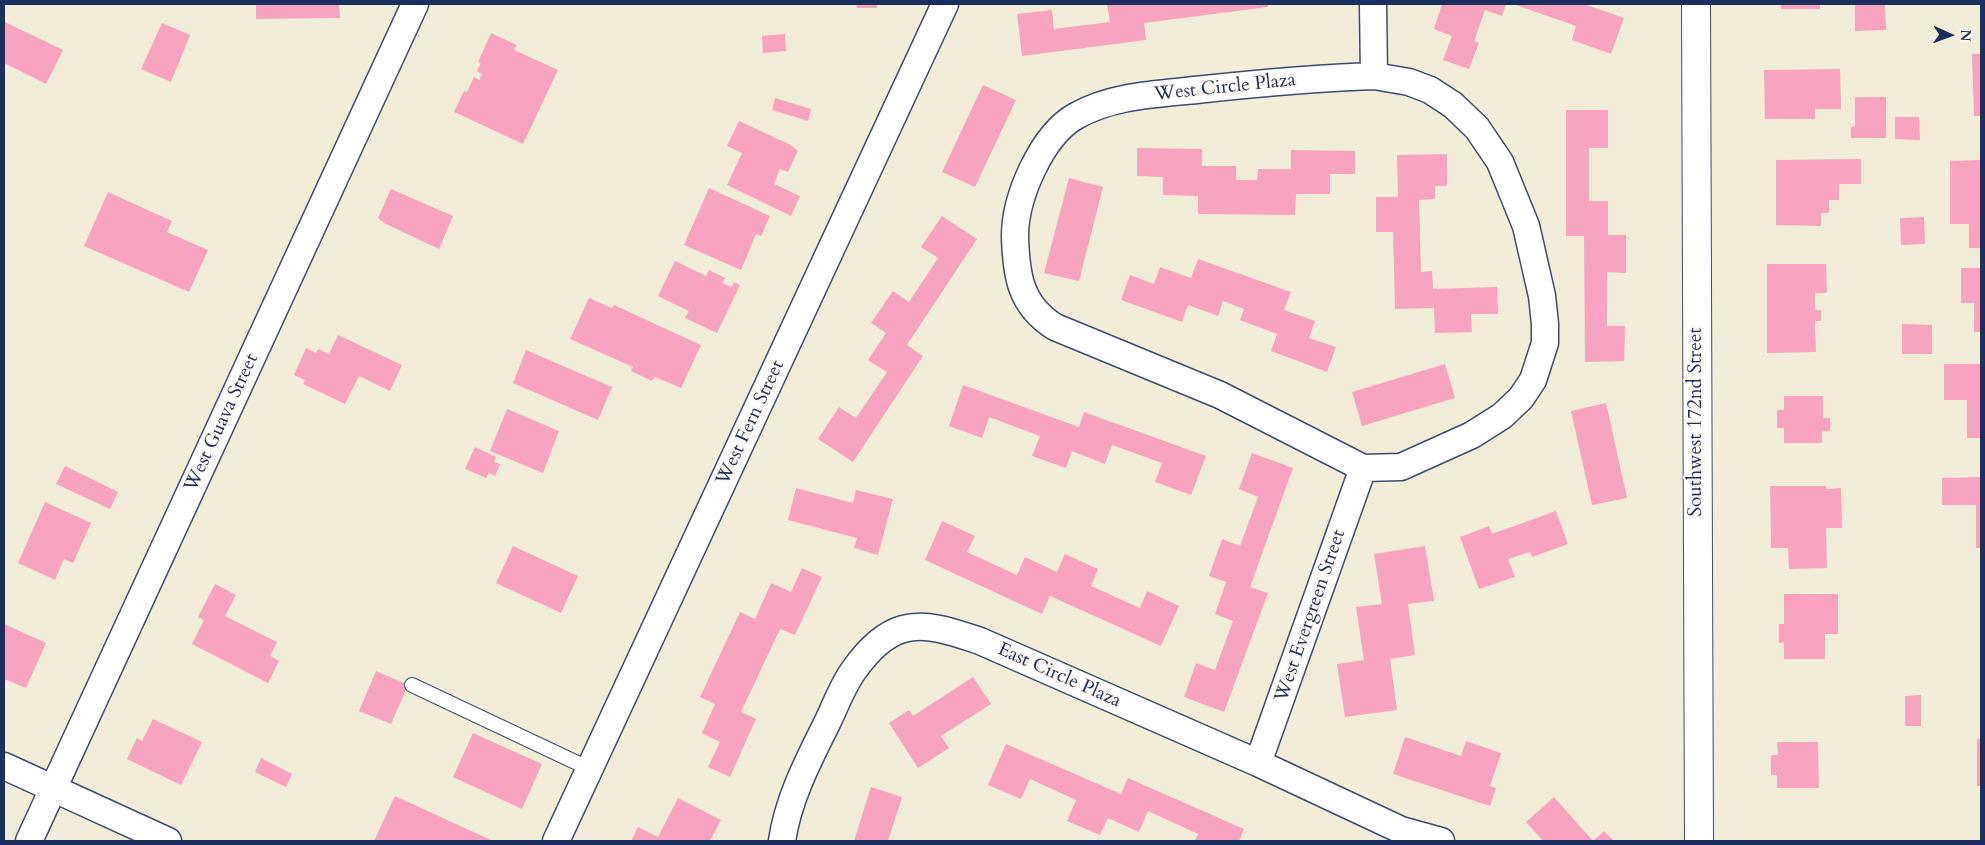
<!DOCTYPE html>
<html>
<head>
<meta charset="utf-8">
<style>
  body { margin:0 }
  #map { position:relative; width:1985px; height:845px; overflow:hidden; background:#f2edd8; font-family:Cardo,serif }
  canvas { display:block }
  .frame { position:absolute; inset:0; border:5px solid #1b2f5e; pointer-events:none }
  .north { position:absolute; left:1925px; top:10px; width:50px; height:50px; -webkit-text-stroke:4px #fbf7ec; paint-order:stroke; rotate:92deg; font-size:14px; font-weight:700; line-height:20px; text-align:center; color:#1b2f5e }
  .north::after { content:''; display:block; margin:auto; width:18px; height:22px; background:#1b2f5e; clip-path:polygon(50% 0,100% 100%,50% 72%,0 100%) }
</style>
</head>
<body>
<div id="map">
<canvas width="1985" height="845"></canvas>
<div class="frame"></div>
<div class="north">N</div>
</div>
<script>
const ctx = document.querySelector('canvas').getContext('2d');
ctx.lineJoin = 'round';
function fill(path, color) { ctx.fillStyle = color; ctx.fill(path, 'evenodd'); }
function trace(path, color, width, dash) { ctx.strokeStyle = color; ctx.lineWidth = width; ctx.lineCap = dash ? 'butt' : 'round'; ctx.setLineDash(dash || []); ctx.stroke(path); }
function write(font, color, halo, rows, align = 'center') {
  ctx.font = font + ' Cardo,serif'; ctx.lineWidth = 4; ctx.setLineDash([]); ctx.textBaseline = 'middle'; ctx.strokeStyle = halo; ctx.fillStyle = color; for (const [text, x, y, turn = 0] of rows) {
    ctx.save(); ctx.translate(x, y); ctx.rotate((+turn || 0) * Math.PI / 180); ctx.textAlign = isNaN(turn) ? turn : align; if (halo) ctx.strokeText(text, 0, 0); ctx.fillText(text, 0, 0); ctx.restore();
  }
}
fill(new Path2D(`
  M256 4H339L340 18 256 19Z
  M856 4H877V8H857Z
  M1107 4H1268V7L1144 23 1146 40 1022 56 1017 14 1052 10 1054 29 1110 22Z
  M1442 4H1506L1502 16 1485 10 1474 41 1479 43 1469 69 1443 60 1452 36 1434 29Z
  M1513 4H1584L1624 18 1611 54 1572 40 1576 26Z
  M1781 4H1820V9H1781Z
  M1855 4H1885L1886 30 1855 31Z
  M5 22 63 50 46 84 4 63Z
  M162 23 190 35 171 82 141 69Z
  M491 33 517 45 514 50 558 70 523 144 454 112 464 91 467 92 474 77 479 80 482 74 477 71 481 63 478 62Z
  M785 34 786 51 763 53 762 36Z
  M1972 54H1981V116H1974Z
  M1840 69 1841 109H1815V119H1765L1764 70Z
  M983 85 1016 100 975 187 942 172Z
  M1855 97H1886V138H1851V127L1855 126Z
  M775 98 811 109 808 121 772 110Z
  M1566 110H1608V148H1589V201H1608V235H1626V273L1607 272V326H1625L1624 361 1585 362 1584 236H1566Z
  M1895 117H1919L1920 140 1895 139Z
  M739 121 791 145 798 151 788 172 780 169 774 184 800 196 791 216 727 185 742 153 727 146Z
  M1137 148 1202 149V166H1236V180H1257L1258 169H1291V150L1355 151V174H1330V194H1296L1295 215 1198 214V196L1163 195V177L1137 176Z
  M1447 154V186H1435V199L1419 200 1421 272 1432 271 1433 289 1497 287 1498 314H1471L1472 332 1435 333 1434 308 1395 309 1393 232H1376V197H1398L1397 155Z
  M1861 159V184H1839V200H1829V213H1821V226L1776 225V160Z
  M1981 160V248H1969V224H1950V161Z
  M1069 178 1103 187 1079 281 1044 273Z
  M709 188 770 216 761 236 756 234 741 270 684 245Z
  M391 189 453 216 439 249 386 224 378 218Z
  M108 192 172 221 167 232 208 250 189 292 84 246Z
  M942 216 977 239 907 345 923 356 853 462 818 439 839 407 856 418 887 372 868 360 886 333 871 323 893 291 909 302 938 258 921 247Z
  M1924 217 1925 244 1901 245 1900 218Z
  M1198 259 1291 292 1284 310 1315 321 1309 338 1336 347 1327 372 1271 351 1277 334 1240 320 1244 309 1223 301 1218 316 1188 305 1182 322 1121 300 1130 275 1154 284 1160 267 1191 278Z
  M675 261 706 276 709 270 725 278 722 283 732 287 734 282 740 285 717 333 685 318 689 311 658 296Z
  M1767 264H1826L1827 293H1815V310H1821V321H1815L1816 352 1767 353Z
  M1961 268H1981V332H1974V303H1961Z
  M589 298 612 308 614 305 701 345 681 388 655 377 652 381 631 371 633 367 570 339Z
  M1902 324 1932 325V354H1902Z
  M338 335 402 365 390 391 359 376 345 404 303 384 305 380 294 375 306 348 316 353 318 349 329 354Z
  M526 350 612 387 598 420 513 383Z
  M1445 364 1455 398 1362 426 1352 392Z
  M1944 364H1981V438H1967V400H1944Z
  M963 385 1079 427 1084 412 1206 456 1191 495 1155 482 1162 463 1112 445 1105 464 1072 451 1066 468 1032 456 1040 436 989 417 982 438 949 426Z
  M1784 396H1823V418H1830V431H1822V443H1784V428H1777V410H1784Z
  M1606 403 1627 498 1592 505 1571 411Z
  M507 409 559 431 543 473 490 451Z
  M475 447 496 457 494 462 500 464 495 476 489 473 486 478 465 469Z
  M1252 453 1293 468 1250 587 1268 593 1224 712 1184 697 1196 663 1215 670 1233 621 1215 614 1226 582 1209 576 1222 539 1240 546 1258 497 1239 489Z
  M65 466 118 492 110 509 56 484Z
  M1981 477V548H1976V505H1942V478Z
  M1770 486H1826V489L1841 488 1842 528H1826L1827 568 1789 569 1788 548H1771Z
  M796 488 853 503 856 490 893 499 878 555 854 548 857 538 788 520Z
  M45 502 91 523 73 563 64 559 55 580 18 563Z
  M1556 511 1568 544 1532 557 1530 552 1508 559 1515 577 1479 589 1460 537 1489 526 1492 534Z
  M942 521 975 536 967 552 1017 575 1025 557 1057 572 1065 554 1098 569 1091 586 1140 608 1147 591 1179 606 1161 646 1050 596 1042 614 925 560Z
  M513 546 578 576 561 613 496 583Z
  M1425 546 1434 601 1408 604 1415 655 1390 659 1397 710 1345 717 1337 664 1364 660 1356 607 1382 604 1374 554Z
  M802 568 822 577 795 635 780 629 741 712 756 719 730 777 708 767 720 742 702 733 715 704 700 697 740 612 755 619 771 583 791 592Z
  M215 584 236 595 225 616 277 642 270 656 279 661 268 683 192 644 204 620 198 617Z
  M1784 594H1838V634H1825V659H1784V642L1779 643V624H1784Z
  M4 624 46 643 26 688 4 679Z
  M376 671 408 685 391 724 359 711Z
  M973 677 991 704 941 736 949 748 918 768 889 723 909 710 913 716Z
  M1921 695V726H1905V696Z
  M153 719 202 742 181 785 127 759 137 738 142 741Z
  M473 733 542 764 522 809 453 777Z
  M1405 737 1461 756 1466 741 1501 753 1490 786 1496 788 1490 806 1393 774Z
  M1977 739H1981V786H1977Z
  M1777 742H1818L1819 788H1777V775H1771V755H1778Z
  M1006 744 1121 794 1128 778 1244 829 1239 841H1195L1198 834 1148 811 1139 832 1108 818 1100 835 1067 821 1076 800 1030 779 1021 799 988 785Z
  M261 758 292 774 286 787 255 772Z
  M871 787 902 797 888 841H854Z
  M395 796 493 841H374Z
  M1554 797 1593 841 1604 831 1614 841H1543L1526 822Z
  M678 798 721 820 710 841H631L638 827 658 837Z`), '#f8a4c1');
const service = new Path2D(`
  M412 685 590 769`);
const minor = new Path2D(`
  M1373 4 1374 76
  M1374 76 1409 82 1430 90 1453 105 1477 128 1500 162 1526 226 1542 296 1545 324V343L1533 380 1521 398 1502 416 1472 435 1401 467 1363 468 1220 395 1055 327C1020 305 1016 275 1015 236 1015 197 1042 135 1076 116 1114 94 1163 94 1205 89 1261 83 1317 78 1374 76Z
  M1258 763 1363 468
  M4 766 168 841
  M29 841 415 4
  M556 841 945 4
  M782 841C788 799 809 759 828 721 836 704 843 685 854 670 866 653 882 635 903 629 928 622 956 633 980 641L1258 763 1401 830 1441 841`);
const tertiary = new Path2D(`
  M1696 4 1699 841`);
trace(service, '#3b4c70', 16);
trace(minor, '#3b4c70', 29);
trace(tertiary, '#3b4c70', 30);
trace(service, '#fff', 14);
trace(minor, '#fff', 26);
trace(tertiary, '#fff', 28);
write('19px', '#1b2f5e', '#fbf7ec', [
  ["West Circle Plaza",1225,88,-6],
  ["Southwest 172nd Street",1697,422,-90],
  ["West Guava Street",222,423,-65],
  ["West Fern Street",751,423,-65],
  ["West Evergreen Street",1311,616,-71],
  ["East Circle Plaza",1059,676,24]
]);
</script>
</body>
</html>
